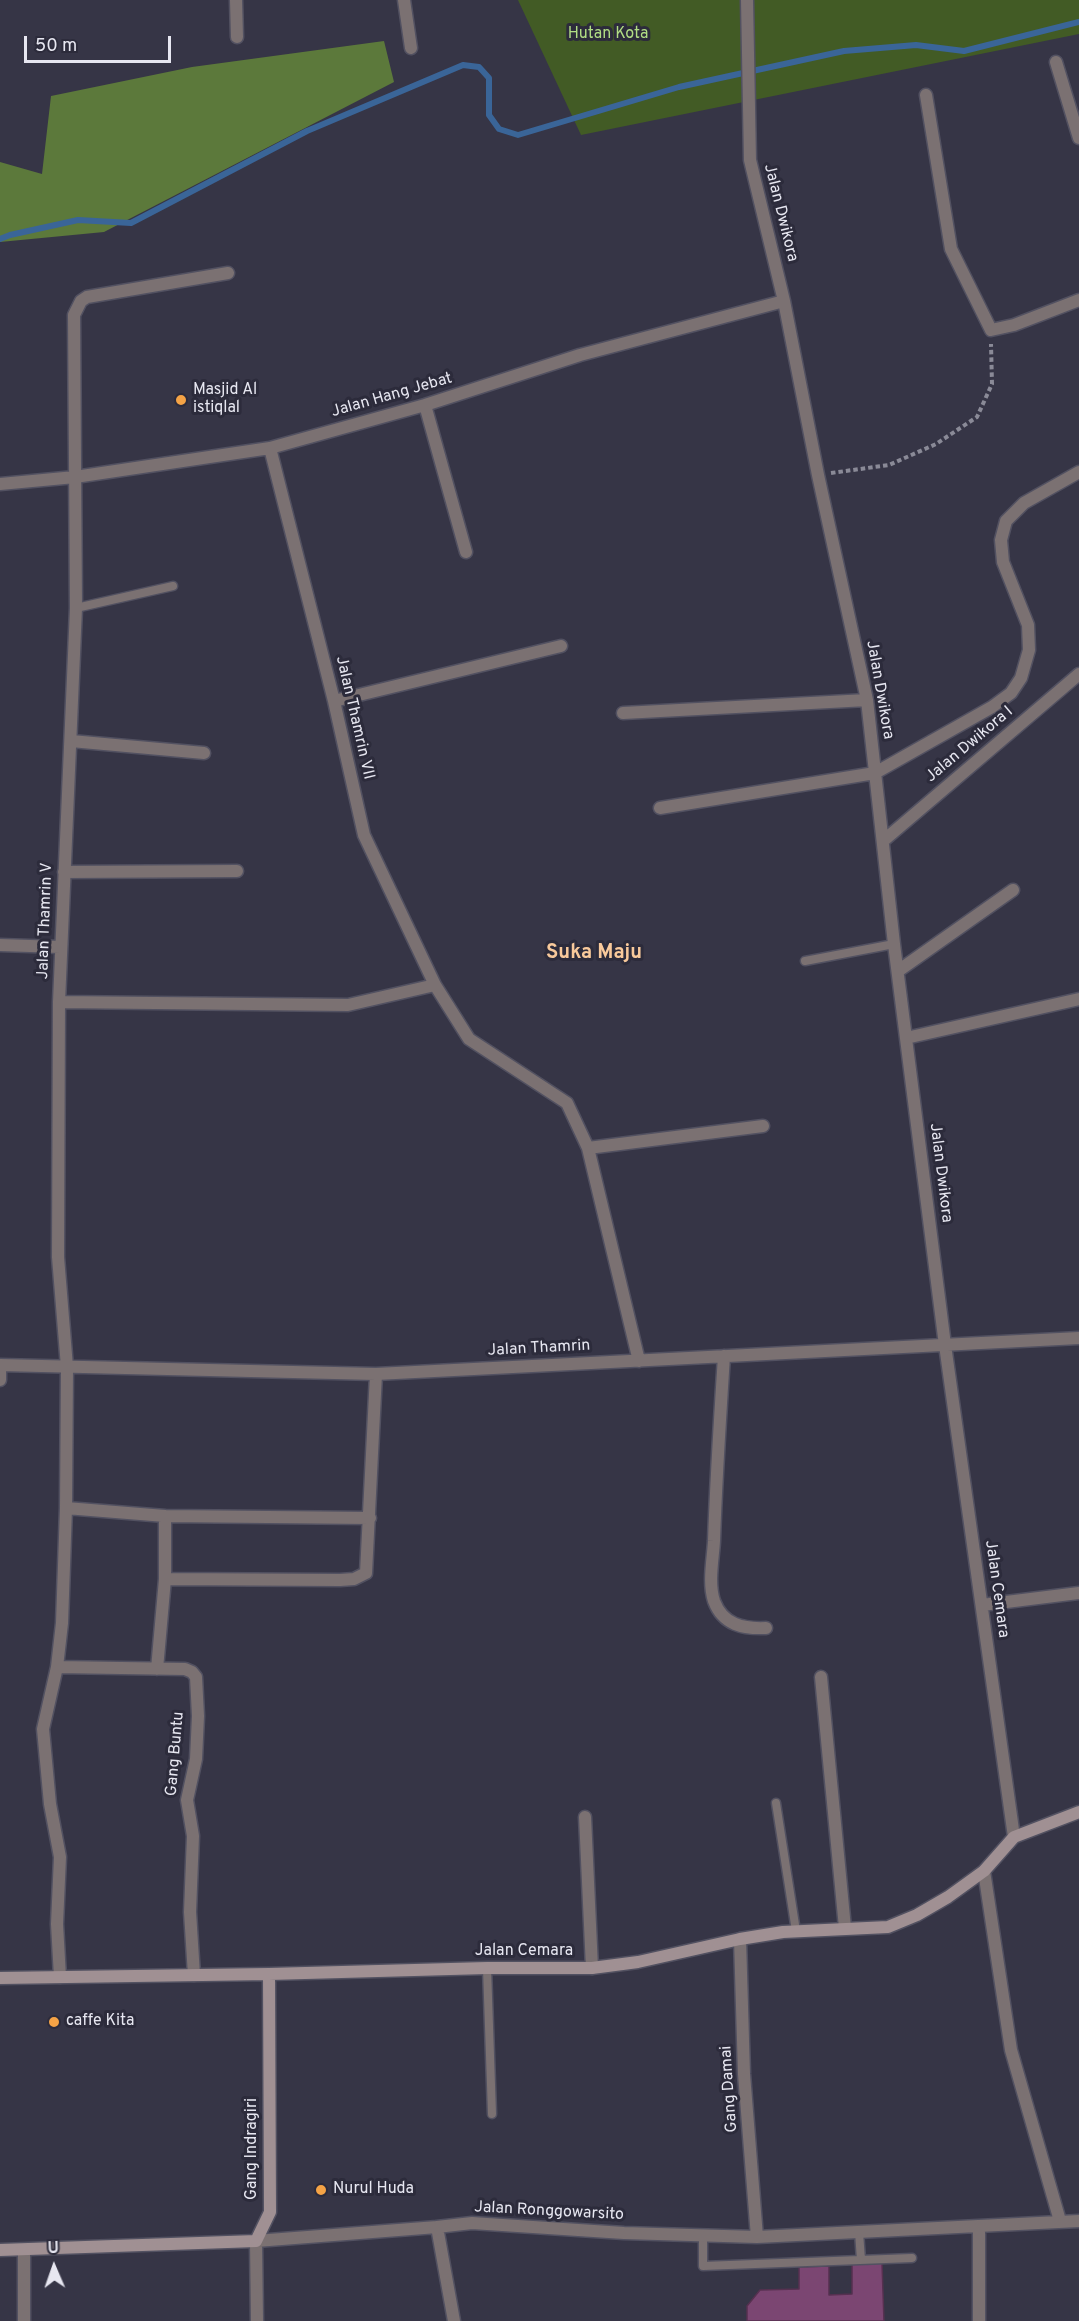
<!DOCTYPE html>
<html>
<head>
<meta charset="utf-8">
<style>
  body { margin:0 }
  #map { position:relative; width:1079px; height:2321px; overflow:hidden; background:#363546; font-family:Overpass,sans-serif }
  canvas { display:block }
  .north { position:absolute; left:24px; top:2237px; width:60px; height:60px; -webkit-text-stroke:4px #2c2b3b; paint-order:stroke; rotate:358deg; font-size:16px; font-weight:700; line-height:24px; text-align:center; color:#e7e7f1 }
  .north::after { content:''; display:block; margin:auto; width:21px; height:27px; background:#e7e7f1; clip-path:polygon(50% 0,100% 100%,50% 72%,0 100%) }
  .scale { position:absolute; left:24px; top:36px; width:147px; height:27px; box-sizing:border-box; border:3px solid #e7e7f1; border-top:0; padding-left:8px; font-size:18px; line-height:21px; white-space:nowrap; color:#e7e7f1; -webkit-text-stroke:4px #2c2b3b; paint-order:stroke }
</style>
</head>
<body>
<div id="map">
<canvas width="1079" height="2321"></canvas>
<div class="north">U</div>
<div class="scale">50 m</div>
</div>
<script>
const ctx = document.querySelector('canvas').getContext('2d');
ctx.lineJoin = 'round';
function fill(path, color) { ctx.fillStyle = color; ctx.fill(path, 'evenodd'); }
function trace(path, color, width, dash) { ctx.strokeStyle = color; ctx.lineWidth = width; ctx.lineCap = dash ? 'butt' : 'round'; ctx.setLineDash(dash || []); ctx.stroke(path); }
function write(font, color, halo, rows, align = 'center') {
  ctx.font = font + ' Overpass,sans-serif'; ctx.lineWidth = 6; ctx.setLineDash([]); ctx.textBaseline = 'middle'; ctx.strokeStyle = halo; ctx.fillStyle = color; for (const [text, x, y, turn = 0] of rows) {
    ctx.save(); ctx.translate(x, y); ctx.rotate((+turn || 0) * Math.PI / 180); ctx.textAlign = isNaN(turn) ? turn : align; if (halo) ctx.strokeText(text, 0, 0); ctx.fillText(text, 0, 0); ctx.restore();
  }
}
fill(new Path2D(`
  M518 0H1079V34L581 135Z`), '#425b25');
fill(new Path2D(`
  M384 41 394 82 104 232 0 242V162L42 174 51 96 192 67Z`), '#5c793b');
trace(new Path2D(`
  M0 239 10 235 78 220 131 223 307 131 463 65 479 67 489 78V115L499 129 518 135 679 87 844 51 916 45 964 51 1079 22`), '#3a6598', 6);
const building = new Path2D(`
  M882 2263 884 2321H747V2306L760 2290 799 2289V2267L829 2266V2295L852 2294V2264Z`);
fill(building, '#7b4672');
trace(building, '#563150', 1.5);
const lane = new Path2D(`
  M76 608 173 586
  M805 961 894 944
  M776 1803 796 1931
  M487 1968 492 2114
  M859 2232 861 2260
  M703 2235V2266L912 2258`);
const street = new Path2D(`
  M236 0 237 37
  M404 0 411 48
  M747 0 750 160 784 301 818 475 867 700 894 944 945 1345 1014 1837
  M1056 62 1079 138
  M926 95 951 249 991 330 1014 325 1079 300
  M425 405 466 552
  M270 448 334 701 364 835 435 985 469 1039 567 1103 588 1148 639 1361
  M0 484 75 477 270 448 425 405 580 355 784 301
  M334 701 561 646
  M623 713 867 700
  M71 741 204 753
  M660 808 875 773 992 707 1011 693 1021 678 1029 650 1028 625 1003 562 1001 540 1006 521 1024 503 1079 472
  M883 841 1079 674
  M64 872 237 871
  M0 945 60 947
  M898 971 1013 890
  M59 1002 348 1005 435 985
  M906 1038 1079 999
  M588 1148 763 1126
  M724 1356C720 1418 716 1479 714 1541 713 1559 708 1583 714 1601 723 1625 743 1629 766 1628
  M0 1365 376 1374 1079 1338
  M0 1380V1365
  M66 1508 165 1516V1579L157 1669
  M165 1516 370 1518
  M165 1579 340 1580 354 1579 366 1573 376 1374
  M982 1605 1079 1593
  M57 1667 185 1669 192 1672 196 1677 198 1716 196 1759 187 1800 193 1836 190 1912 194 1975
  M821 1677 845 1928
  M585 1817 592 1968
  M984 1871 1011 2050 1060 2221
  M740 1939 744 2074 757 2237
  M60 1977 57 1924 60 1857 50 1804 43 1729 57 1667 62 1623 66 1508 67 1367 58 1257 59 1002 76 608 74 315 81 301 87 297 228 273
  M437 2227 454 2321
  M24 2250V2321
  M257 2321 256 2241 437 2227 472 2223 624 2233 757 2237 1079 2221
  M979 2321V2226`);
const secondary = new Path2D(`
  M0 1978 269 1974 487 1968H592L638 1962 740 1939 783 1932 888 1927 917 1915 948 1897 984 1871 1014 1837 1079 1812
  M0 2250 256 2241 270 2212 269 1974`);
trace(lane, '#525161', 11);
trace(street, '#525161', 15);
trace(secondary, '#525161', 15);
trace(new Path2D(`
  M831 473 889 465 936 444 977 417 992 384 991 344`), '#8a8a97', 4, [4.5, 3]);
trace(lane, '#7b7172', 8);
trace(street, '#7b7172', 12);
trace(secondary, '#a09093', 12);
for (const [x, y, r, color] of [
  [181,400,6,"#f5a346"],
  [54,2022,6,"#f5a346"],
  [321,2190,6,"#f5a346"]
]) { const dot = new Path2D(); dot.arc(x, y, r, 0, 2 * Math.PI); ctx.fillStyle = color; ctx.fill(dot); trace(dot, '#2c2b3b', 2); }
write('16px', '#b1dd84', '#2c2b3b', [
  ["Hutan Kota",608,35]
]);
write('16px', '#e7e7f1', '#2c2b3b', [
  ["Jalan Dwikora",780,213,76],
  ["Jalan Hang Jebat",392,396,-16],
  ["Jalan Dwikora",879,690,80],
  ["Jalan Thamrin VII",354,718,77],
  ["Jalan Dwikora I",970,745,-40],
  ["Jalan Thamrin V",46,921,-88],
  ["Jalan Dwikora",940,1173,83],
  ["Jalan Thamrin",539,1349,-3],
  ["Jalan Cemara",996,1589,82],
  ["Gang Buntu",176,1754,-85],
  ["Jalan Cemara",524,1952],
  ["Gang Damai",730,2089,-94],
  ["Gang Indragiri",253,2149,-90],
  ["Jalan Ronggowarsito",549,2212,3]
]);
write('16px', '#e7e7f1', '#2c2b3b', [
  ["Masjid Al",193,391],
  ["istiqlal",193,409],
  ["caffe Kita",66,2022],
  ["Nurul Huda",333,2190]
], 'left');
write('bold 20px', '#f8c99b', '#2c2b3b', [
  ["Suka Maju",594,954]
]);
</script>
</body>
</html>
